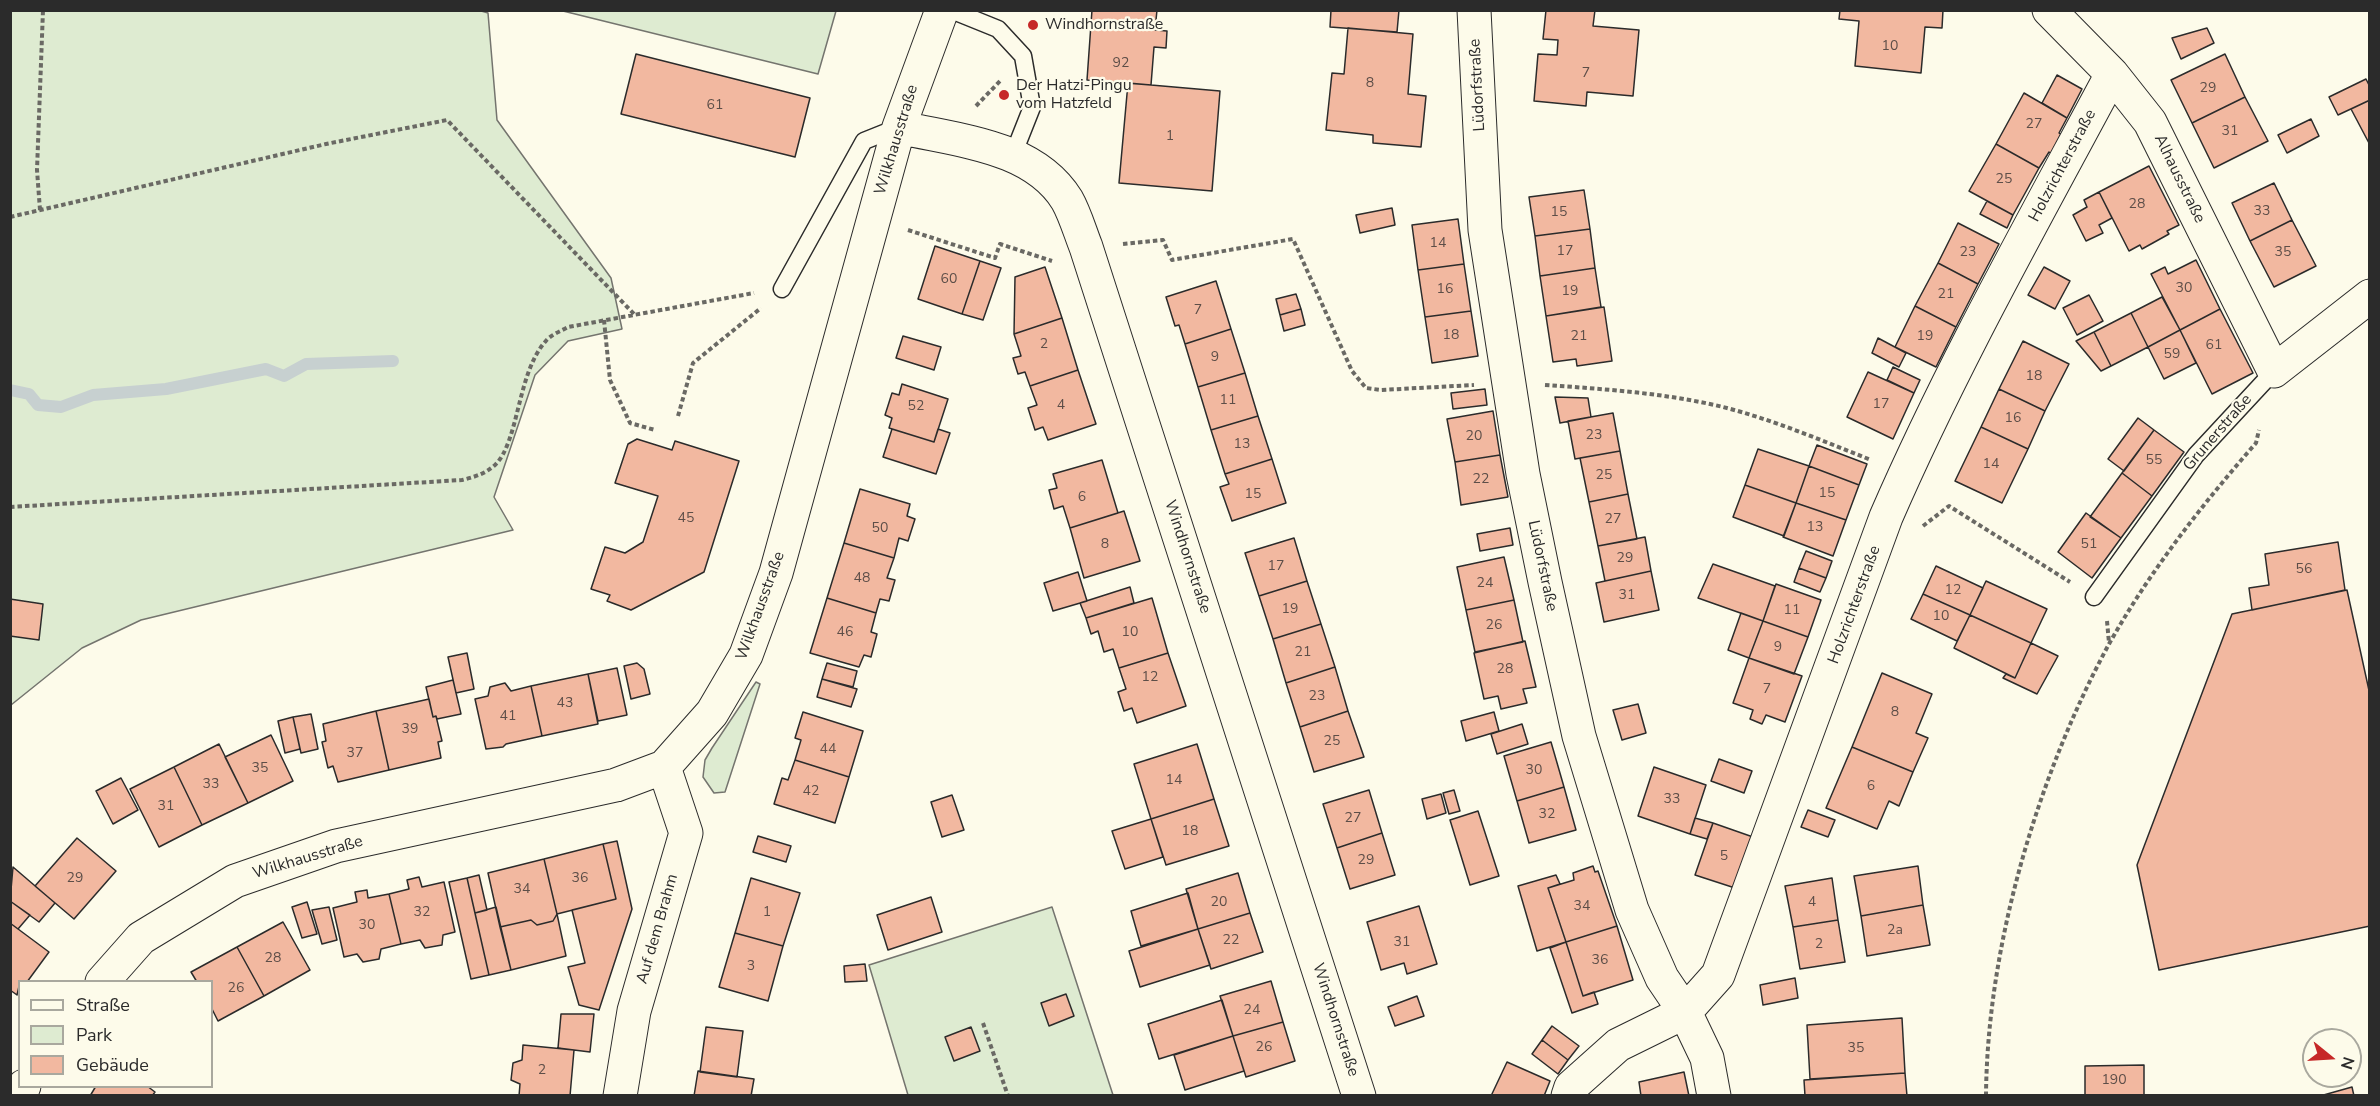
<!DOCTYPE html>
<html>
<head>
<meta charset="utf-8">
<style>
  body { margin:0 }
  #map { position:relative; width:2380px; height:1106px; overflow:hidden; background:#fdfbea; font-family:"Nunito Sans",sans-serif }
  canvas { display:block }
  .frame { position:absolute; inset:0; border:12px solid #2b2b2b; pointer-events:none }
  .legend { position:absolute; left:18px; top:980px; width:195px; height:108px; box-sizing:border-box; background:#fdfbea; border:2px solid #a9a89e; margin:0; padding:8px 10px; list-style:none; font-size:18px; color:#2b2b2b }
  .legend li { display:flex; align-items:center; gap:12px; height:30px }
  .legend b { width:30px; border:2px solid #a9a89e }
  .north { position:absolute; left:2302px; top:1028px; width:60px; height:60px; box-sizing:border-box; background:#fdfbea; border:2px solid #a9a89e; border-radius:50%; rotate:108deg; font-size:16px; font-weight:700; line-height:24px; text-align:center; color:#2b2b2b }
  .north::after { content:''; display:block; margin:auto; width:21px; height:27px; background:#c62828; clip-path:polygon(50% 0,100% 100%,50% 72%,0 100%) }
</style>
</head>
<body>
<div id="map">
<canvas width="2380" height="1106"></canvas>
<div class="frame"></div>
<ul class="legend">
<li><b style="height:8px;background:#fdfbea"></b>Straße</li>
<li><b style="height:16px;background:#deebd1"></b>Park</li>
<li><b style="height:16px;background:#f2b8a0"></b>Gebäude</li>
</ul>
<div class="north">N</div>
</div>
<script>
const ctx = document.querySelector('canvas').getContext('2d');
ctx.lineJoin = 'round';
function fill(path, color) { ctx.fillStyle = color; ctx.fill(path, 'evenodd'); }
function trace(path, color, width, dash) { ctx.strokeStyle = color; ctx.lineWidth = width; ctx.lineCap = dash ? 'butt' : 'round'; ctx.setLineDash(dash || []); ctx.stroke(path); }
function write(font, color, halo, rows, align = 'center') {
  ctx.font = font + ' "Nunito Sans",sans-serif'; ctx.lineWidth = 4.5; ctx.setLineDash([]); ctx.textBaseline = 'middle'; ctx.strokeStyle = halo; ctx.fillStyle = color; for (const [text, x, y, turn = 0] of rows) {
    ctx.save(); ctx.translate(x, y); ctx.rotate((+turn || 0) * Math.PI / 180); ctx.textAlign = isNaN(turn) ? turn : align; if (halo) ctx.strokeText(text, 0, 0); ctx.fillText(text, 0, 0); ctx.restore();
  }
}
const green = new Path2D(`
  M478 10 488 13 497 120 611 278 622 329 568 341 535 375 494 497 513 530 141 620 82 648 11 705V11Z
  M563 11 836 10V11L818 74Z
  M756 682 760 684 725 792 714 793 703 777 705 760 712 748Z
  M1052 907 1113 1095H908L869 965Z`);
fill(green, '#deebd1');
trace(green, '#74746e', 1.5);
trace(new Path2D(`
  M10 390 29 394 38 405 61 407 93 395 166 389 266 369 284 376 306 364 393 361`), '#c7d0d0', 12);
const building = new Path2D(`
  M1092 10H1157L1155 30 1167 31 1166 48 1154 47 1151 85 1087 80Z
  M1331 10H1399L1397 32 1330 27Z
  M1546 10H1595L1593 26 1639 30 1633 96 1587 92 1586 106 1534 101 1538 54 1557 55 1558 40 1543 39Z
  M1840 10H1943L1942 28 1925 27 1921 73 1855 66 1859 21 1839 19Z
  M1348 28 1413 34 1408 94 1426 96 1421 147 1373 143V135L1326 130 1332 73 1344 74Z
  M2207 28 2214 43 2181 59 2172 38Z
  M636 54 810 98 795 157 621 114Z
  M2225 54 2245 97 2192 123 2171 80Z
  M2057 75 2082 89 2067 118 2042 103Z
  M2366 79 2370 87V100L2338 115 2329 97Z
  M1128 83 1220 91 1212 191 1119 183Z
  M2024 93 2067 118 2059 133 2062 135 2052 154 2049 152 2039 168 1996 144Z
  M2245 97 2268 141 2214 168 2192 123Z
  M2370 100V145L2351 109Z
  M2311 119 2319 136 2287 153 2278 135Z
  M1996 144 2039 168 2013 215 1969 191Z
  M2149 166 2179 225 2167 231 2169 234 2142 249 2140 245 2129 251 2099 192Z
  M2274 183 2292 220 2250 241 2232 203Z
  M1584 190 1590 229 1535 236 1529 197Z
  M2099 192 2112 218 2099 225 2103 233 2086 241 2073 215 2087 207 2084 200Z
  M1987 201 2013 215 2007 228 1980 214Z
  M1392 208 1395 225 1360 233 1356 215Z
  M1458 219 1464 264 1418 270 1412 225Z
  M2292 220 2316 266 2274 287 2250 241Z
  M1958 223 1999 244 1978 284 1938 263Z
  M1590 229 1595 268 1540 276 1535 236Z
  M935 246 980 261 962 314 918 299Z
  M2196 260 2220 309 2180 330 2151 274 2165 267 2168 274Z
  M980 261 1001 268 983 320 962 314Z
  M1938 263 1978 284 1956 327 1915 306Z
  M1464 264 1471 311 1425 317 1418 270Z
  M1045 267 1062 318 1014 334 1015 277Z
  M2044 267 2070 281 2055 309 2028 295Z
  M1595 268 1601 307 1546 316 1540 276Z
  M1216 281 1231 329 1185 344 1179 325 1175 326 1166 297Z
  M1296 294 1301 309 1280 315 1276 299Z
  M2089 295 2103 321 2077 335 2063 308Z
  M2162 297 2180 330 2148 347 2131 313Z
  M1915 306 1956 327 1936 367 1895 347Z
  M1604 307 1612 361 1577 366 1576 359 1553 362 1546 316Z
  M1301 309 1305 325 1284 331 1280 315Z
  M2220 309 2253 373 2212 394 2180 330Z
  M1471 311 1478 356 1432 363 1425 317Z
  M2131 313 2148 347 2111 366 2094 332Z
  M1062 318 1078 370 1030 386 1025 372 1018 374 1013 358 1021 356 1014 334Z
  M1231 329 1245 373 1198 387 1185 344Z
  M2180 330 2196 363 2164 379 2148 347Z
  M2094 332 2111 366 2101 371 2076 341Z
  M903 336 941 347 934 370 896 358Z
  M1878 338 1906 353 1899 367 1872 353Z
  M2023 341 2069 364 2045 411 1999 389Z
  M1893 367 1920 380 1914 393 1887 380Z
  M1078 370 1096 424 1048 440 1043 427 1035 430 1028 408 1037 405 1030 386Z
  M1868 372 1914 393 1893 439 1847 417Z
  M1245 373 1258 416 1211 430 1198 387Z
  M902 384 948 399 934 442 889 428 892 418 885 415 892 393 899 395Z
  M1485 389 1487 405 1453 409 1451 393Z
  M1999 389 2045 411 2028 449 1981 427Z
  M1555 397 1588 398 1591 417 1560 423Z
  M1493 411 1500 455 1455 462 1447 419Z
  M1613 413 1620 451 1575 459 1568 421Z
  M1258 416 1272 459 1225 474 1211 430Z
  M2138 418 2154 430 2124 471 2108 459Z
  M1981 427 2028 449 2002 503 1955 481Z
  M892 429 934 442 938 429 950 433 936 474 883 457Z
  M2154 430 2184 452 2152 496 2122 473Z
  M637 439 672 450 675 441 739 461 704 572 631 610 607 601 610 595 591 589 605 547 625 553 643 542 658 496 615 483 628 444Z
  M1817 445 1867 464 1859 485 1809 466Z
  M1758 449 1809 466 1796 503 1745 485Z
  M1620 451 1628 494 1589 502 1580 458Z
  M1500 455 1508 497 1461 505 1455 462Z
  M1272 459 1286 503 1232 521 1220 487 1229 484 1225 474Z
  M1102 460 1118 513 1070 528 1063 506 1054 509 1049 490 1057 488 1053 474Z
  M1809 466 1859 485 1846 520 1796 503Z
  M2122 473 2152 496 2121 538 2090 517Z
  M1745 485 1796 503 1784 536 1733 517Z
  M860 489 910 504 907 516 915 519 908 541 899 538 894 558 844 543Z
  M1628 494 1637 539 1598 546 1589 502Z
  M1796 503 1846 520 1833 556 1783 537Z
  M1124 511 1140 561 1084 578 1070 528Z
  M2086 513 2121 538 2092 578 2058 552Z
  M1510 528 1513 545 1480 551 1477 534Z
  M1645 537 1651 571 1605 581 1598 546Z
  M1294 538 1307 581 1259 596 1245 553Z
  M2338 542 2345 590 2252 610 2249 588 2269 585 2265 554Z
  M844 543 894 558 887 578 895 580 889 601 880 599 876 613 827 598Z
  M1806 551 1832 561 1826 578 1799 568Z
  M1504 557 1514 600 1466 610 1457 567Z
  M1713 564 1775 586 1763 621 1698 598Z
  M1936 566 1983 588 1970 615 1923 594Z
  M1799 568 1826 578 1820 592 1794 582Z
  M1651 571 1659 610 1604 622 1596 583Z
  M1078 572 1087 601 1053 611 1044 583Z
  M1307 581 1321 624 1273 639 1259 596Z
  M1986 581 2047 609 2031 643 1970 615Z
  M1776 584 1821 600 1808 637 1763 621Z
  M1130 587 1134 603 1086 618 1080 603Z
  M2347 590 2370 695V926L2159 970 2137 865 2232 614Z
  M1923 594 1970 615 1957 641 1911 619Z
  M827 598 876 613 871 632 877 634 871 657 864 655 859 667 810 653Z
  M1152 598 1168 653 1119 668 1113 649 1104 652 1098 631 1091 634 1086 618Z
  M10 599 43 604 39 640 10 636Z
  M1514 600 1523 642 1475 652 1466 610Z
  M1741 613 1763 621 1749 658 1728 650Z
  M1970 615 2031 643 2015 678 1954 648Z
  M1763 621 1808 637 1794 674 1749 658Z
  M1321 624 1335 667 1286 683 1273 639Z
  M1525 641 1536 687 1523 689 1527 703 1501 709 1498 696 1484 699 1474 653Z
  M2031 643 2058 656 2037 694 2003 678 2006 674 2015 678Z
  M467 653 474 689 456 693 448 657Z
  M1168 653 1186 706 1137 723 1132 708 1124 711 1118 692 1126 689 1119 668Z
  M1749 658 1802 676 1785 722 1766 715 1762 724 1750 719 1753 710 1733 703Z
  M637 663 644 669 650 694 631 699 624 666Z
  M827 663 857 671 853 687 822 679Z
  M1335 667 1348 711 1300 727 1286 683Z
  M617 668 627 715 598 721 588 674Z
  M1882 673 1932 694 1916 733 1928 738 1913 772 1852 747Z
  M588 674 598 724 542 736 531 686Z
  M822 679 857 689 851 707 817 697Z
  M453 680 461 714 437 719 436 716 433 717 426 687Z
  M505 683 511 691 531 686 542 736 506 744 503 747 486 749 475 699 488 696 490 687Z
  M429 699 433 717 436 716 442 741 438 742 441 758 389 770 376 711Z
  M1638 704 1646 733 1622 740 1613 710Z
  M376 711 389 770 338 782 333 766 328 768 322 742 326 741 323 724Z
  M1348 711 1364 757 1314 772 1300 727Z
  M803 712 863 731 849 777 795 760 801 740 795 738Z
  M1494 712 1499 731 1466 741 1461 721Z
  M311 714 318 749 301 753 293 717Z
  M293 717 300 749 285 753 278 721Z
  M1522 724 1528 744 1497 754 1491 734Z
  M271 735 293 781 248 803 225 757Z
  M1551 742 1564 787 1517 801 1504 756Z
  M219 744 248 803 202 825 174 767Z
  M1197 744 1214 799 1151 819 1134 764Z
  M1852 747 1913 772 1899 806 1889 801 1877 829 1826 808Z
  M1719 759 1752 771 1744 793 1711 781Z
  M795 760 849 777 835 823 774 804 782 778 788 780Z
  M174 767 202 825 159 847 130 789Z
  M1654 767 1706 785 1690 834 1638 816Z
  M121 778 138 810 113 824 96 791Z
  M1564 787 1576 830 1529 843 1517 801Z
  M1369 790 1382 833 1337 848 1323 804Z
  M1454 790 1460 811 1449 814 1443 793Z
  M1441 794 1446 813 1427 819 1422 799Z
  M952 795 964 830 942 837 931 802Z
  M1214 799 1229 846 1166 865 1151 819Z
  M1808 810 1835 820 1828 837 1801 827Z
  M1478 811 1499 876 1470 885 1450 820Z
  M1695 818 1713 823 1707 839 1690 834Z
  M1151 819 1163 857 1125 869 1112 831Z
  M1713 823 1753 837 1735 888 1695 875Z
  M1382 833 1395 875 1350 889 1337 848Z
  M758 836 791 846 786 862 753 852Z
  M77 838 116 871 74 919 35 886Z
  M617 841 632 909 599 1010 579 1005 568 967 585 963 572 910 616 899 603 844Z
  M603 844 616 899 557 914 544 859Z
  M544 859 557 914 553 921 537 925 531 920 500 927 488 873Z
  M1593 866 1595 872 1598 871 1617 926 1566 942 1548 888 1574 880 1573 873Z
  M1918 866 1923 905 1861 916 1854 876Z
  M13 867 55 903 39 922 10 901Z
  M1238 873 1250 913 1198 929 1186 889Z
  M479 875 487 910 475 913 467 878Z
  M1556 875 1560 884 1548 888 1566 942 1537 951 1518 886Z
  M419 877 422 887 444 882 455 932 443 935 442 945 425 948 420 940 401 944 389 894 409 889 407 880Z
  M467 878 489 975 471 979 449 882Z
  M751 878 800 893 783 946 735 933Z
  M1832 878 1838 920 1793 927 1785 886Z
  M367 890 368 898 389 894 401 944 381 949 379 959 363 962 357 954 344 957 333 908 357 902 355 892Z
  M1188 893 1198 929 1141 946 1131 911Z
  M931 897 942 932 888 950 877 915Z
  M10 901 30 915 18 929 10 923Z
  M307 902 317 934 302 938 292 907Z
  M1923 905 1930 945 1867 956 1861 916Z
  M1419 906 1437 964 1407 974 1404 963 1381 970 1367 922Z
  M329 907 337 940 322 944 312 910Z
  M496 907 511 970 489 975 475 913Z
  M1250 913 1263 952 1211 969 1198 929Z
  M557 914 566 956 511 970 500 927 531 920 537 925 553 921Z
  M1838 920 1845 962 1800 969 1793 927Z
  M283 922 310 970 264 996 237 947Z
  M10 923 49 952 27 982H20L17 995 10 990Z
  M1617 926 1633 980 1583 996 1566 942Z
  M1198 929 1210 965 1140 987 1129 951Z
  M735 933 783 946 768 1001 719 987Z
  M1566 942 1583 996 1594 992 1598 1004 1572 1013 1550 948Z
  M237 947 264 996 218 1021 212 1009V982H197L191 972Z
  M865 964 867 981 845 982 844 966Z
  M1795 978 1798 998 1763 1005 1760 985Z
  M1271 981 1283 1022 1233 1036 1220 996Z
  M1066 994 1074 1016 1049 1026 1041 1003Z
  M1417 996 1424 1016 1395 1026 1388 1007Z
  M1222 1000 1233 1036 1159 1059 1148 1024Z
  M561 1014H594L590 1052 558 1048Z
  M1902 1018 1905 1073 1810 1079 1807 1025Z
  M1283 1022 1295 1061 1246 1077 1233 1036Z
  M1552 1026 1579 1046 1568 1060 1542 1040Z
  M706 1027 743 1031 737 1077 700 1072Z
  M971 1027 980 1051 954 1061 945 1037Z
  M1233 1036 1244 1071 1185 1090 1174 1055Z
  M1542 1040 1568 1060 1558 1074 1532 1054Z
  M523 1045 574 1050 570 1096H519L520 1084 511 1080 513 1063 522 1060Z
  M1507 1062 1550 1081 1544 1096H1491Z
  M2144 1065V1096H2085V1066Z
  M698 1071 754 1079 751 1096H694Z
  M1684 1072 1689 1096H1641L1639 1082Z
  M1905 1073 1907 1096H1805L1804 1080Z
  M96 1086H147L155 1092 152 1096H90Z
  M2352 1087 2354 1096H2320Z`);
fill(building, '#f2b8a0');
trace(building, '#2b2b2b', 1.5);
const lane = new Path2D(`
  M951 10 998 29 1023 56 1032 107 1013 155
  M782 289 864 141 899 127
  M2094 597 2196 455 2274 371`);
const street = new Path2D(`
  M1474 10 1485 230 1523 474 1545 582 1579 736 1632 910 1662 978 1685 1012 1707 1058 1714 1096
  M2049 10 2112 74 2150 122 2274 371 2370 296
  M899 127C957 141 1033 145 1067 200 1075 214 1080 232 1086 247L1359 1096
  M102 982 141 938 235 881 336 846 616 785 664 767 712 713 746 655 776 573 899 127 942 10
  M19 1096 24 1086
  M620 1096 634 1011 686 833 664 767
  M1568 1096 1571 1087 1618 1045 1685 1012 1718 975 1886 517C1952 365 2034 220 2112 74`);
trace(lane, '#2b2b2b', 19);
trace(street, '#2b2b2b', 35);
trace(new Path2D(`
  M976 106 1000 81
  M40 210 37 170 43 10
  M10 217 326 144 447 120 634 314
  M908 230 995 258 1000 244 1052 261
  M1123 244 1163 240 1172 260 1293 239 1352 371 1366 388 1381 390 1474 385
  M604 320 610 380 630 423 655 430
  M1545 385C1604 389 1665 393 1723 407 1774 420 1823 441 1871 460
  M678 416 693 363 761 308
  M10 507 462 480C474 477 485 474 495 465 519 442 517 374 545 342 550 335 561 331 568 327L754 293
  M1923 526 1949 506 2070 582
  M2107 621 2109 643
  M983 1023 1008 1096
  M1986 1096C1987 946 2038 775 2109 644 2150 571 2201 506 2256 443L2259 430`), '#6a6964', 4, [4.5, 3]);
trace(lane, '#fdfbea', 16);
trace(street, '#fdfbea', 33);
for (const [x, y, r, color] of [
  [1033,25,6,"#c62828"],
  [1004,95,6,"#c62828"]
]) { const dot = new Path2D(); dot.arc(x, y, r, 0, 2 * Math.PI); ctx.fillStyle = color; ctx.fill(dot); trace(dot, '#fdfbea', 2); }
write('14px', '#5d4e48', null, [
  ["10",1890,47],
  ["92",1121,64],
  ["7",1586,74],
  ["8",1370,84],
  ["29",2208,89],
  ["61",715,106],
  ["27",2034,125],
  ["31",2230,132],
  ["1",1170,137],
  ["25",2004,180],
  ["28",2137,205],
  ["33",2262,212],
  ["15",1559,213],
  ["14",1438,244],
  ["17",1565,252],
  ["23",1968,253],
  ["35",2283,253],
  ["60",949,280],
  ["30",2184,289],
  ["16",1445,290],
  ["19",1570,292],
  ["21",1946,295],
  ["7",1198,311],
  ["18",1451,336],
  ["21",1579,337],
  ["19",1925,337],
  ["2",1044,345],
  ["61",2214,346],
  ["59",2172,355],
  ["9",1215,358],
  ["18",2034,377],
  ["11",1228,401],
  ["17",1881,405],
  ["4",1061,406],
  ["52",916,407],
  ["16",2013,419],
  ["23",1594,436],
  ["20",1474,437],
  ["13",1242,445],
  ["55",2154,461],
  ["14",1991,465],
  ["25",1604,476],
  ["22",1481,480],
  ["15",1827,494],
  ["15",1253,495],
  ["6",1082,498],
  ["45",686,519],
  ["27",1613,520],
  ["13",1815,528],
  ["50",880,529],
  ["8",1105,545],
  ["51",2089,545],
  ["29",1625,559],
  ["17",1276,567],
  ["56",2304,570],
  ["48",862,579],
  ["24",1485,584],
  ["12",1953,591],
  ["31",1627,596],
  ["19",1290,610],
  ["11",1792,611],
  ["10",1941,617],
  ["26",1494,626],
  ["46",845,633],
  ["10",1130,633],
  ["9",1778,648],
  ["21",1303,653],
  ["28",1505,670],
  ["12",1150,678],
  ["7",1767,690],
  ["23",1317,697],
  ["43",565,704],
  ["8",1895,713],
  ["41",508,717],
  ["39",410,730],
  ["25",1332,742],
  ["44",828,750],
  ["37",355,754],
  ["35",260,769],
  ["30",1534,771],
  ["14",1174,781],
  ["33",211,785],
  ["6",1871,787],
  ["42",811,792],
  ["33",1672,800],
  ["31",166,807],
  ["32",1547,815],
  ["27",1353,819],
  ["18",1190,832],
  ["5",1724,857],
  ["29",1366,861],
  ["29",75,879],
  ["36",580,879],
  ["34",522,890],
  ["20",1219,903],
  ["4",1812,903],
  ["34",1582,907],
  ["32",422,913],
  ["1",767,913],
  ["30",367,926],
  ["2a",1895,931],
  ["22",1231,941],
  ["31",1402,943],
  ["2",1819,945],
  ["28",273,959],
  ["36",1600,961],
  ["3",751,967],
  ["26",236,989],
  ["24",1252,1011],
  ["26",1264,1048],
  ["35",1856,1049],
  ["2",542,1071],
  ["190",2114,1081]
]);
write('16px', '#2b2b2b', '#fdfbea', [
  ["Windhornstraße",1045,25],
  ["Der Hatzi-Pingu",1016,86],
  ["vom Hatzfeld",1016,104]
], 'left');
write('16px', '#2b2b2b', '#fdfbea', [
  ["Lüdorfstraße",1478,85,-93],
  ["Wilkhausstraße",897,140,-73],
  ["Holzrichterstraße",2063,166,-62],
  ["Alhausstraße",2179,179,64],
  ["Grunerstraße",2218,433,-49],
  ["Windhornstraße",1187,557,72],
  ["Lüdorfstraße",1542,566,78],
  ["Holzrichterstraße",1855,605,-70],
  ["Wilkhausstraße",761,606,-70],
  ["Wilkhausstraße",308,858,-17],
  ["Auf dem Brahm",658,929,-74],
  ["Windhornstraße",1335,1020,72]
]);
</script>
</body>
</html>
